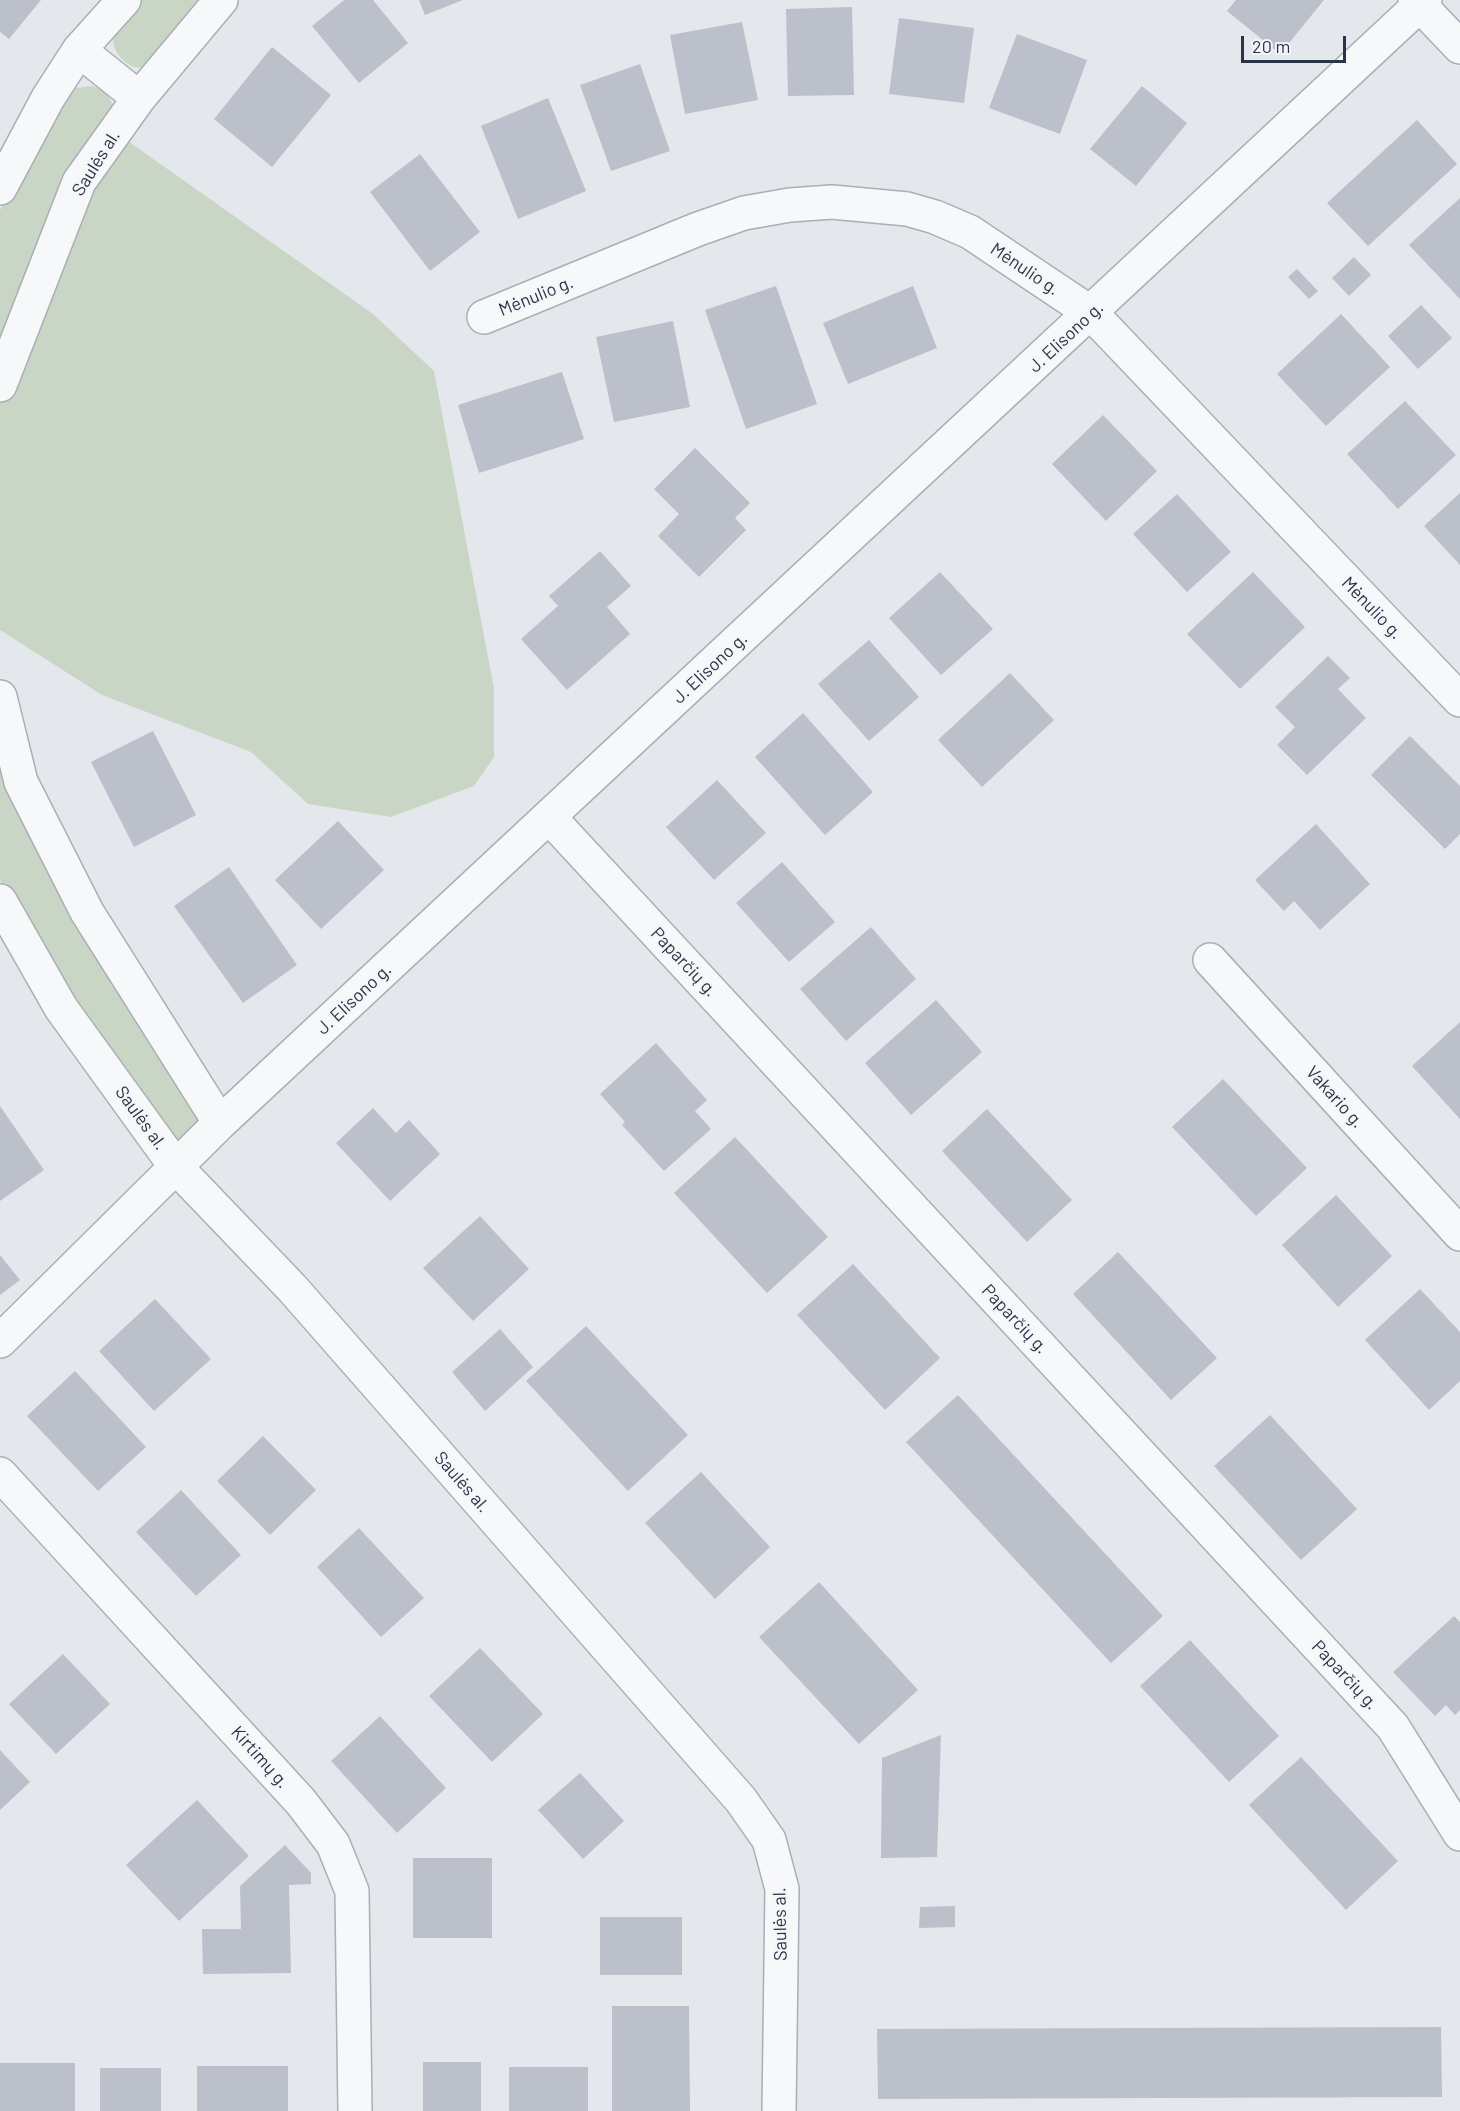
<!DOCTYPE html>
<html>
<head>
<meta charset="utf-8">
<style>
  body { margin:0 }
  #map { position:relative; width:1460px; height:2111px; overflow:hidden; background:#e4e7ec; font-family:Barlow,sans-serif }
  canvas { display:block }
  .scale { position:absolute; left:1241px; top:36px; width:105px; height:27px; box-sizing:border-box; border:3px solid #2b3445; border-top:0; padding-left:8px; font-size:18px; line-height:21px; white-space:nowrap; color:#2b3445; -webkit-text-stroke:4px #f4f6f9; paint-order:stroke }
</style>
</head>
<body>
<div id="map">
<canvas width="1460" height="2111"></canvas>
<div class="scale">20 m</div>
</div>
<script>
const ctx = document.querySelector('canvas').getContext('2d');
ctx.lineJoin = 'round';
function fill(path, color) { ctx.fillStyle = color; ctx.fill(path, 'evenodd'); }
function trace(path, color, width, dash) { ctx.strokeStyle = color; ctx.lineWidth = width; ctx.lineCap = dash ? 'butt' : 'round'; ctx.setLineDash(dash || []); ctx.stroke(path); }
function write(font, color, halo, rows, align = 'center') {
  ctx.font = font + ' Barlow,sans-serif'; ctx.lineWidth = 5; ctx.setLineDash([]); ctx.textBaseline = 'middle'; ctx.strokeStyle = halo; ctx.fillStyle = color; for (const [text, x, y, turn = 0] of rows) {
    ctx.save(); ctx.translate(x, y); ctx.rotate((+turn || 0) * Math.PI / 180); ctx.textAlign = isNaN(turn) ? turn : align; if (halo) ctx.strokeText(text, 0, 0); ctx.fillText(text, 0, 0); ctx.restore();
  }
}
fill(new Path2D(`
  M139 0H203C193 13 165 56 154 63 132 79 106 50 114 28 118 18 132 8 139 0Z
  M93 86 107 93 115 110 0 367V210L63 95 76 88Z
  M115 132 373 314 434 371 494 689V757L474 786 391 817 308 804 251 752 102 695 0 630V385Z
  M0 727 202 1123 180 1146 165 1138 14 909 0 880Z`), '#c9d6c5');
fill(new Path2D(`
  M0 0H41L9 39 0 32Z
  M344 0H373L408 43 359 83 312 26Z
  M419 0H463L425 15Z
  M1236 0H1324L1280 54 1227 11Z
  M852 7 854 95 788 96 786 9Z
  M899 18 974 28 964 103 889 94Z
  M742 22 758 100 685 114 670 35Z
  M1017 34 1087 60 1060 134 989 108Z
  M272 47 331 95 272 167 214 119Z
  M640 64 670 151 611 171 580 85Z
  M1142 86 1187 123 1136 186 1090 149Z
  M548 98 586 191 518 219 481 126Z
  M1417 120 1457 164 1368 246 1327 203Z
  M420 154 480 232 430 271 370 192Z
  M1460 198V299L1409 245Z
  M1354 257 1371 275 1349 296 1332 278Z
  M1297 269 1318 291 1309 299 1288 277Z
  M776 286 817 404 746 429 705 310Z
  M913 286 937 348 848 384 823 323Z
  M1421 305 1452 338 1418 369 1388 336Z
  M1341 314 1390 367 1326 426 1277 374Z
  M673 321 690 407 614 422 596 337Z
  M562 372 584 439 479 473 458 405Z
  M1405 401 1456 455 1398 509 1347 454Z
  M1103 415 1157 471 1106 521 1052 464Z
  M695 448 750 503 735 518 746 530 699 577 658 536 679 514 654 489Z
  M1460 493V565L1424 526Z
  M1177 494 1231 552 1187 592 1133 534Z
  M600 551 631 586 607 607 630 634 567 690 521 639 558 606 549 596Z
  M940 572 993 629 941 675 889 618Z
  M1253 572 1305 627 1240 689 1187 634Z
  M869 640 919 697 869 741 818 684Z
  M1328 656 1350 678 1338 689 1366 718 1307 775 1277 745 1295 727 1275 707Z
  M1010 673 1054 720 982 787 938 740Z
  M803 713 873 792 825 835 755 757Z
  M153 731 196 815 134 847 91 762Z
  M1410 736 1460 786V834L1445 849 1371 775Z
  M717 780 766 833 714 880 666 827Z
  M338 821 384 870 321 929 275 880Z
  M1316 824 1370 884 1320 930 1294 901 1284 911 1255 880Z
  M782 862 835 922 789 962 736 903Z
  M229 867 297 965 243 1003 174 906Z
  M871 927 916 979 846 1041 800 989Z
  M936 1000 982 1052 911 1115 865 1063Z
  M1460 1022V1119L1412 1066Z
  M656 1043 707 1100 695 1111 711 1129 664 1171 622 1125 625 1122 600 1094Z
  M1223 1079 1307 1168 1256 1216 1172 1127Z
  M0 1106 44 1170 0 1201Z
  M373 1108 396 1133 409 1120 440 1154 390 1201 336 1143Z
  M987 1109 1072 1200 1027 1242 942 1151Z
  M735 1137 828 1237 767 1293 674 1193Z
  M1336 1195 1392 1256 1338 1307 1282 1245Z
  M480 1216 529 1269 473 1321 423 1268Z
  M1118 1252 1217 1358 1171 1400 1073 1294Z
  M0 1255 20 1280 0 1295Z
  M853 1264 940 1358 885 1410 797 1315Z
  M1420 1289 1460 1332V1381L1429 1410 1365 1340Z
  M155 1299 211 1359 154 1411 99 1351Z
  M586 1326 688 1435 628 1491 526 1381Z
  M500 1329 533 1367 485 1411 452 1372Z
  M75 1371 146 1447 98 1491 27 1416Z
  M958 1395 1163 1616 1111 1663 906 1442Z
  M1270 1415 1357 1509 1301 1560 1214 1466Z
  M263 1436 316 1490 270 1535 217 1481Z
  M701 1472 770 1547 715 1599 645 1523Z
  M181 1490 241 1555 196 1596 136 1532Z
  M359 1528 424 1598 381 1637 317 1567Z
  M819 1582 918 1690 859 1744 759 1637Z
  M1454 1616 1460 1622V1710L1455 1715 1446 1705 1435 1716 1393 1672Z
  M1190 1640 1279 1736 1229 1782 1140 1686Z
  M480 1648 543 1714 492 1762 429 1696Z
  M63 1654 110 1704 56 1754 9 1704Z
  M380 1716 446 1788 397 1833 331 1761Z
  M941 1735 937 1857 881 1858 882 1758Z
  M0 1750 30 1782 0 1810Z
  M1301 1757 1398 1861 1346 1910 1249 1805Z
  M580 1773 624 1821 583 1859 538 1810Z
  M197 1800 249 1856 179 1921 126 1865Z
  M285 1845 311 1873V1884L289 1885 291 1973 203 1974 202 1929H241L240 1886Z
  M413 1858H492V1938H413Z
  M955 1906V1927L919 1928 920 1907Z
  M600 1917H682V1975H600Z
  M612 2006H689L690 2111H612Z
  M1441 2027 1442 2097 878 2099 877 2029Z
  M423 2062H481V2111H423Z
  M0 2063H75V2111H0Z
  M197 2066H288V2111H197Z
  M509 2067H588V2111H509Z
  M100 2068H161V2111H100Z`), '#bbc0ca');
const minor = new Path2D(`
  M1415 0 1460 47
  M79 50 139 98
  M0 188 48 98 79 50 124 0
  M484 317 698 229 744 213 790 205 832 202 907 209 935 217 970 232 1091 313 1460 700
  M0 385 79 182 139 98 221 0
  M0 697 21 782 87 912 220 1123
  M550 818 1393 1727 1460 1834
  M0 901 61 1008 176 1167 292 1288 741 1800 769 1840 782 1889 779 2111
  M1210 960 1460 1234
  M0 1341 220 1123 1425 0
  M0 1474 301 1802 333 1844 352 1891 355 2111`);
trace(minor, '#a9aeb7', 36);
trace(minor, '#f7f8fa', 33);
write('18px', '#2b3445', '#f4f6f9', [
  ["Saulės al.",96,163,-58],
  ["Mėnulio g.",1025,269,34],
  ["Mėnulio g.",536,296,-22],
  ["J. Elisono g.",1066,337,-43],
  ["Mėnulio g.",1372,608,46],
  ["J. Elisono g.",710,668,-43],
  ["Paparčių g.",684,962,47],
  ["J. Elisono g.",354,999,-43],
  ["Vakario g.",1335,1097,48],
  ["Saulės al.",141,1118,54],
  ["Paparčių g.",1015,1319,47],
  ["Saulės al.",462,1482,49],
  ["Paparčių g.",1345,1675,47],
  ["Kirtimų g.",260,1757,48],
  ["Saulės al.",780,1924,-91]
]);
</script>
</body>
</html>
